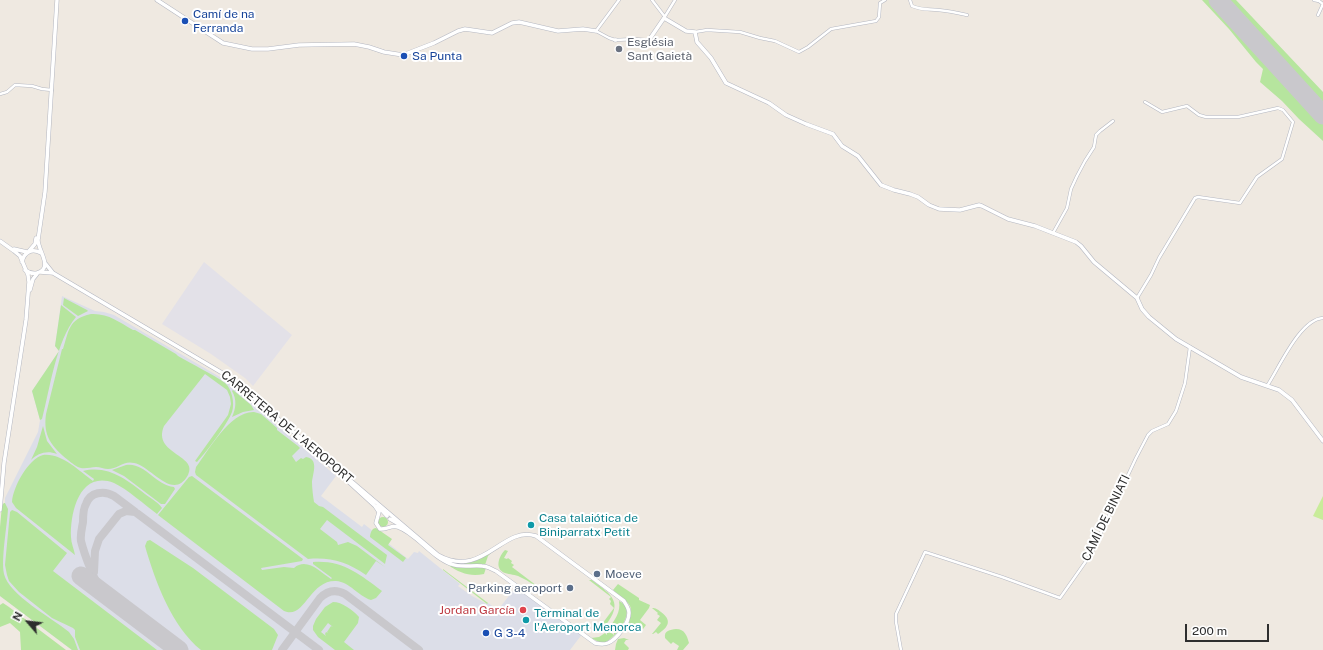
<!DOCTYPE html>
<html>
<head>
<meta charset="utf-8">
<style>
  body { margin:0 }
  #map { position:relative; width:1323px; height:650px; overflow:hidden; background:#efe9e1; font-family:"Public Sans",sans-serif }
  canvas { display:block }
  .north { position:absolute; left:8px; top:602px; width:40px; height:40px; -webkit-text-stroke:3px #fff; paint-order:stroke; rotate:298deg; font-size:11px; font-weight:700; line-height:16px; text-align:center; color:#2e2e2e }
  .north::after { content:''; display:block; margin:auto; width:14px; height:18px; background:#2e2e2e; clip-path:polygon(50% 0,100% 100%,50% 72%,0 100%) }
  .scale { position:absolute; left:1185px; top:624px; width:84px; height:18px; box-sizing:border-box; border:2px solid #2e2e2e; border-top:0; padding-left:5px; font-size:12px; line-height:14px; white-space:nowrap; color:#2e2e2e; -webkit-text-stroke:3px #fff; paint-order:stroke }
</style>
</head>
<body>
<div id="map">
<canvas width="1323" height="650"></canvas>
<div class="north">N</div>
<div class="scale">200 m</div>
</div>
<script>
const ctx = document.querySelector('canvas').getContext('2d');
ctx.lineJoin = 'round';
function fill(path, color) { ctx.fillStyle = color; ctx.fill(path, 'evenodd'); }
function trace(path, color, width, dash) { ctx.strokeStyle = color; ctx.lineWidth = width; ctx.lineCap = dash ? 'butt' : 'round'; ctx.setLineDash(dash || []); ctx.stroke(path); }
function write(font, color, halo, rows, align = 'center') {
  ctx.font = font + ' "Public Sans",sans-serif'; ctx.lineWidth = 4; ctx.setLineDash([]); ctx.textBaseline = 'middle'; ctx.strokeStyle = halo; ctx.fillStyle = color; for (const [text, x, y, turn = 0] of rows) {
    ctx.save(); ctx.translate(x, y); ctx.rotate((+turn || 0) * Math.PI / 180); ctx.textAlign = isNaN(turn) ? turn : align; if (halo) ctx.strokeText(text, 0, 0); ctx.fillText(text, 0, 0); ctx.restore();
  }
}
fill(new Path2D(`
  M204 262 292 335 253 386 245 378 211 354 162 324Z`), '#e3e1e8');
fill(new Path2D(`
  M62 296 95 311 104 312 114 315 225 380 336 476 321 496 362 527 364 524 408 559 414 552 418 553 419 551 460 584 458 586 472 596 487 604 488 603 498 610 518 584 583 633 570 650H72L0 596V538L3 507 5 503V498L38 432 40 420 32 391 59 351 55 346Z`), '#dcdee8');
fill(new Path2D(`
  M1202 0H1212L1323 121V141L1299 119 1282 101 1260 82 1263 69 1256 62 1229 29Z
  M1225 0H1236L1323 92V106Z
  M64 298 87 310 88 311 78 316 63 305Z
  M61 305 76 317C56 341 50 389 42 419L40 420 32 391 59 351 55 346Z
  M91 314C108 313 119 322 133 330H135L176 354 178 356C193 365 211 373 225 383 232 389 235 403 232 412 227 425 207 451 197 462L195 461 228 415 231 404 230 397 227 390 205 374 164 426C152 454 199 455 188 475 173 502 151 466 134 463 124 460 118 469 108 469 104 469 100 467 96 467 91 467 86 469 81 468 76 467 72 463 68 460 51 446 43 436 46 414L62 349H63C69 331 68 319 91 314Z
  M233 390 251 405 254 410 243 412 232 417C236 408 237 400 232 391Z
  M254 412 261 414 277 428V430L298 446 300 448 292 456 296 462 301 458 303 459 306 457C319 459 313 473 312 482 312 488 313 496 314 502L319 506 323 507 387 555 385 564 327 520 320 529 337 542 345 541 337 542 338 545 348 542 357 546 385 567 376 561 366 575C347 562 331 557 308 559L196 475 195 472 196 467C209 450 230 411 254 412Z
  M43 426 47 441 57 454C47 450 38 453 31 460L37 447Z
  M43 455C62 453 79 471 93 481L94 479 83 471C108 465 126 479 145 494 150 498 158 502 162 508L157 514C145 505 127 489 114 483 80 470 70 512 71 537 71 543 74 549 75 555L16 508 12 502C13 487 28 459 43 455Z
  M126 465C145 462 155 485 174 487L175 489 165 504H161L124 476 112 470Z
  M192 476 303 559 302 561 261 568 262 570 284 567 294 568C307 557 320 572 331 579L332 578 313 564V562C343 560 359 574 382 591L376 598 371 600C358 596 350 582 336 581 309 580 305 620 284 611L158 515 189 477Z
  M4 503H5L8 509C7 527 1 558 4 574 9 595 52 618 69 632L74 639 78 650H72L0 596V527L2 505Z
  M12 510 17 512 67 553 53 571 157 650H80L75 637V630L73 628 52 618 19 592 9 581 7 575 5 565 10 512Z
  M378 522a5 5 0 1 1 10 0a5 5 0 1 1-10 0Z
  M376 528 392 539 388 545 406 558 403 562 370 537C370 533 372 528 376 528Z
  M150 540 193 568 274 629 278 635 272 650H201C172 627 155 581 145 546L147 541Z
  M505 550 508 551 504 558 507 559 508 558 512 561 511 563 514 565 512 567 545 592 544 593C537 587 529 581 520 577 515 574 510 575 505 573 494 569 499 556 505 550Z
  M492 552 488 556 485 565H464V563L473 561Z
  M448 565C460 568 473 566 486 568L484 574C470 577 460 573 448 565Z
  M443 569 488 603 487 604 443 570Z
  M589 580H592C612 595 624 602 605 626L602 624 614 608 610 604 611 601 609 599 611 597Z
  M618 584 639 598V600L650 605 649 608 640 620 646 625 643 629 638 626 635 628V632L634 631 632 632C624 625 634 615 630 606 626 599 618 595 613 590Z
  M619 601C638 609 618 635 606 642H599L591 638 599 637 605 633 607 635V630L614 635V633L608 629C615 620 621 612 619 601Z
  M333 602C342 602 353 610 359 617L358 623 344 642 354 650H335L318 637 313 630V626L316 619 325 607ZM328 623 333 627 331 626 329 629 330 630 329 629 327 632 328 633 326 632 325 634 326 636 321 632Z
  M3 603 9 607 66 650H21L20 632 10 623 0 627V605Z
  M652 608C656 608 657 609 661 612 672 620 669 627 658 634L656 632 653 634H652L661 623 657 620 660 616 657 614 658 613Z
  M676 629C685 629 687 636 689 643L683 650H677L679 646 673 642 671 644 665 638C664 630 670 630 676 629Z
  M624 638 629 640H626L624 643 629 648 628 650H615L616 644 618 639Z`), '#b6e59e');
fill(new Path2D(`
  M1323 496V520L1313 516Z`), '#c9ec9a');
trace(new Path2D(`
  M94 572 95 551 99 539 119 514 126 511 135 512
  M103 592C95 584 84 553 81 541 80 535 82 528 83 522 83 516 83 509 86 504 90 492 104 490 114 496L319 650
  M282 650 320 598C328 590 336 589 345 594L419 650`), '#c9c8cc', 8);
trace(new Path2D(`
  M1218 0 1323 115
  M81 576 179 650`), '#c9c8cc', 19);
const street = new Path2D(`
  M652 0 665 17
  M910 0 912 6C921 10 928 9 938 10 948 11 958 13 967 15
  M1314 0 1319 1 1323 4 1318 15
  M664 18 675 0
  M695 32 707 30 740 32 760 38 775 41 799 52 808 47 831 29 876 21 879 17 880 3 885 0
  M615 40 609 38 596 31 619 0
  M616 40 634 39 649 40
  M0 94 7 92 15 85 32 86 42 89 52 90
  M1053 233 1067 208 1071 189 1077 176 1085 161 1094 147 1096 135 1100 131 1113 121
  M1137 298 1151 275 1159 258 1195 198 1198 197 1240 203 1257 177 1282 159 1293 122 1283 110 1278 108 1238 117H1206L1199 115 1187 106 1162 112 1145 102
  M1267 386C1279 368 1300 319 1323 318
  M901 650 896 622V614L925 552 1002 577 1060 598 1091 554 1136 458 1148 435 1152 431 1168 424 1176 411 1185 383 1190 347`);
const secondary = new Path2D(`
  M157 0 223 43 252 49H268L299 45 354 44 369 47 384 52 403 55 434 43 458 31 465 29 492 33 512 23 519 22 558 31 583 29 596 31
  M615 40H616
  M649 40 664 18 686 31 695 32 697 42 711 58 726 83 769 103 786 115 806 124 833 134 842 146 858 156 881 185 894 190 910 194 918 197 929 205 939 209 960 210 979 205 982 206 1008 219 1035 226 1076 242 1081 246 1094 262 1137 298 1142 309 1149 317 1176 339 1241 377 1279 390 1292 400 1323 441
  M0 241 14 251 20 256 28 275 29 282 26 320 4 463 0 510
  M14 249 27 252
  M29 251 35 244 36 238
  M22 262C24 252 32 248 41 253
  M45 263 53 273 229 377 438 555C483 580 502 525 536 536L624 601C626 605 629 608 629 613 629 623 617 639 608 643 603 645 599 644 595 643L496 571C491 569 487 566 482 566 471 565 461 568 451 564 431 557 416 533 398 527 391 525 386 530 380 529L376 523 379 512 375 506 305 442
  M25 270C29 273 32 274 37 273 54 268 38 251 38 240L45 192 57 0
  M40 272 53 273
  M30 290 33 279 37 274
  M378 506 387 516
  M390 519 402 526`);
trace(street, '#b4b7c1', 3.5);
trace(secondary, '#b4b7c1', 4.5);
trace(street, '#fff', 2.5);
trace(secondary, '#fff', 3.5);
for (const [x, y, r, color] of [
  [185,21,4,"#1a4fb4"],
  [619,49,4,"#6b7280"],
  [404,56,4,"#1a4fb4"],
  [531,525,4,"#0f9aa8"],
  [597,574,4,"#5c6f8a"],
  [570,588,4,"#5c6f8a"],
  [523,610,4,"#e0444e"],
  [526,620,4,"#0f9aa8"],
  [486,633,4,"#1a4fb4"]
]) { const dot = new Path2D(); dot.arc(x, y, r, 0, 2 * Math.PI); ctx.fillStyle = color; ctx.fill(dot); trace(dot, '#fff', 1.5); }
write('12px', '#164399', '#fff', [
  ["Camí de na",193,14],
  ["Ferranda",193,28],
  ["Sa Punta",412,56],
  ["G 3-4",494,633]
], 'left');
write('12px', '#5b616d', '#fff', [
  ["Església",627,42],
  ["Sant Gaietà",627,56]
], 'left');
write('12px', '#2e2e2e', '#fff', [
  ["CARRETERA DE L'AEROPORT",287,427,40],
  ["CAMÍ DE BINIATI",1106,518,-64]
]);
write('12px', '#0d838f', '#fff', [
  ["Casa talaiótica de",539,518],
  ["Biniparratx Petit",539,532],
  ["Terminal de",534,613],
  ["l'Aeroport Menorca",534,627]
], 'left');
write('12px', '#4e5e75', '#fff', [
  ["Moeve",605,574],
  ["Parking aeroport",562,588,"right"]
], 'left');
write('12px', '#be3a42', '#fff', [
  ["Jordan García",515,610]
], 'right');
</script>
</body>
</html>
